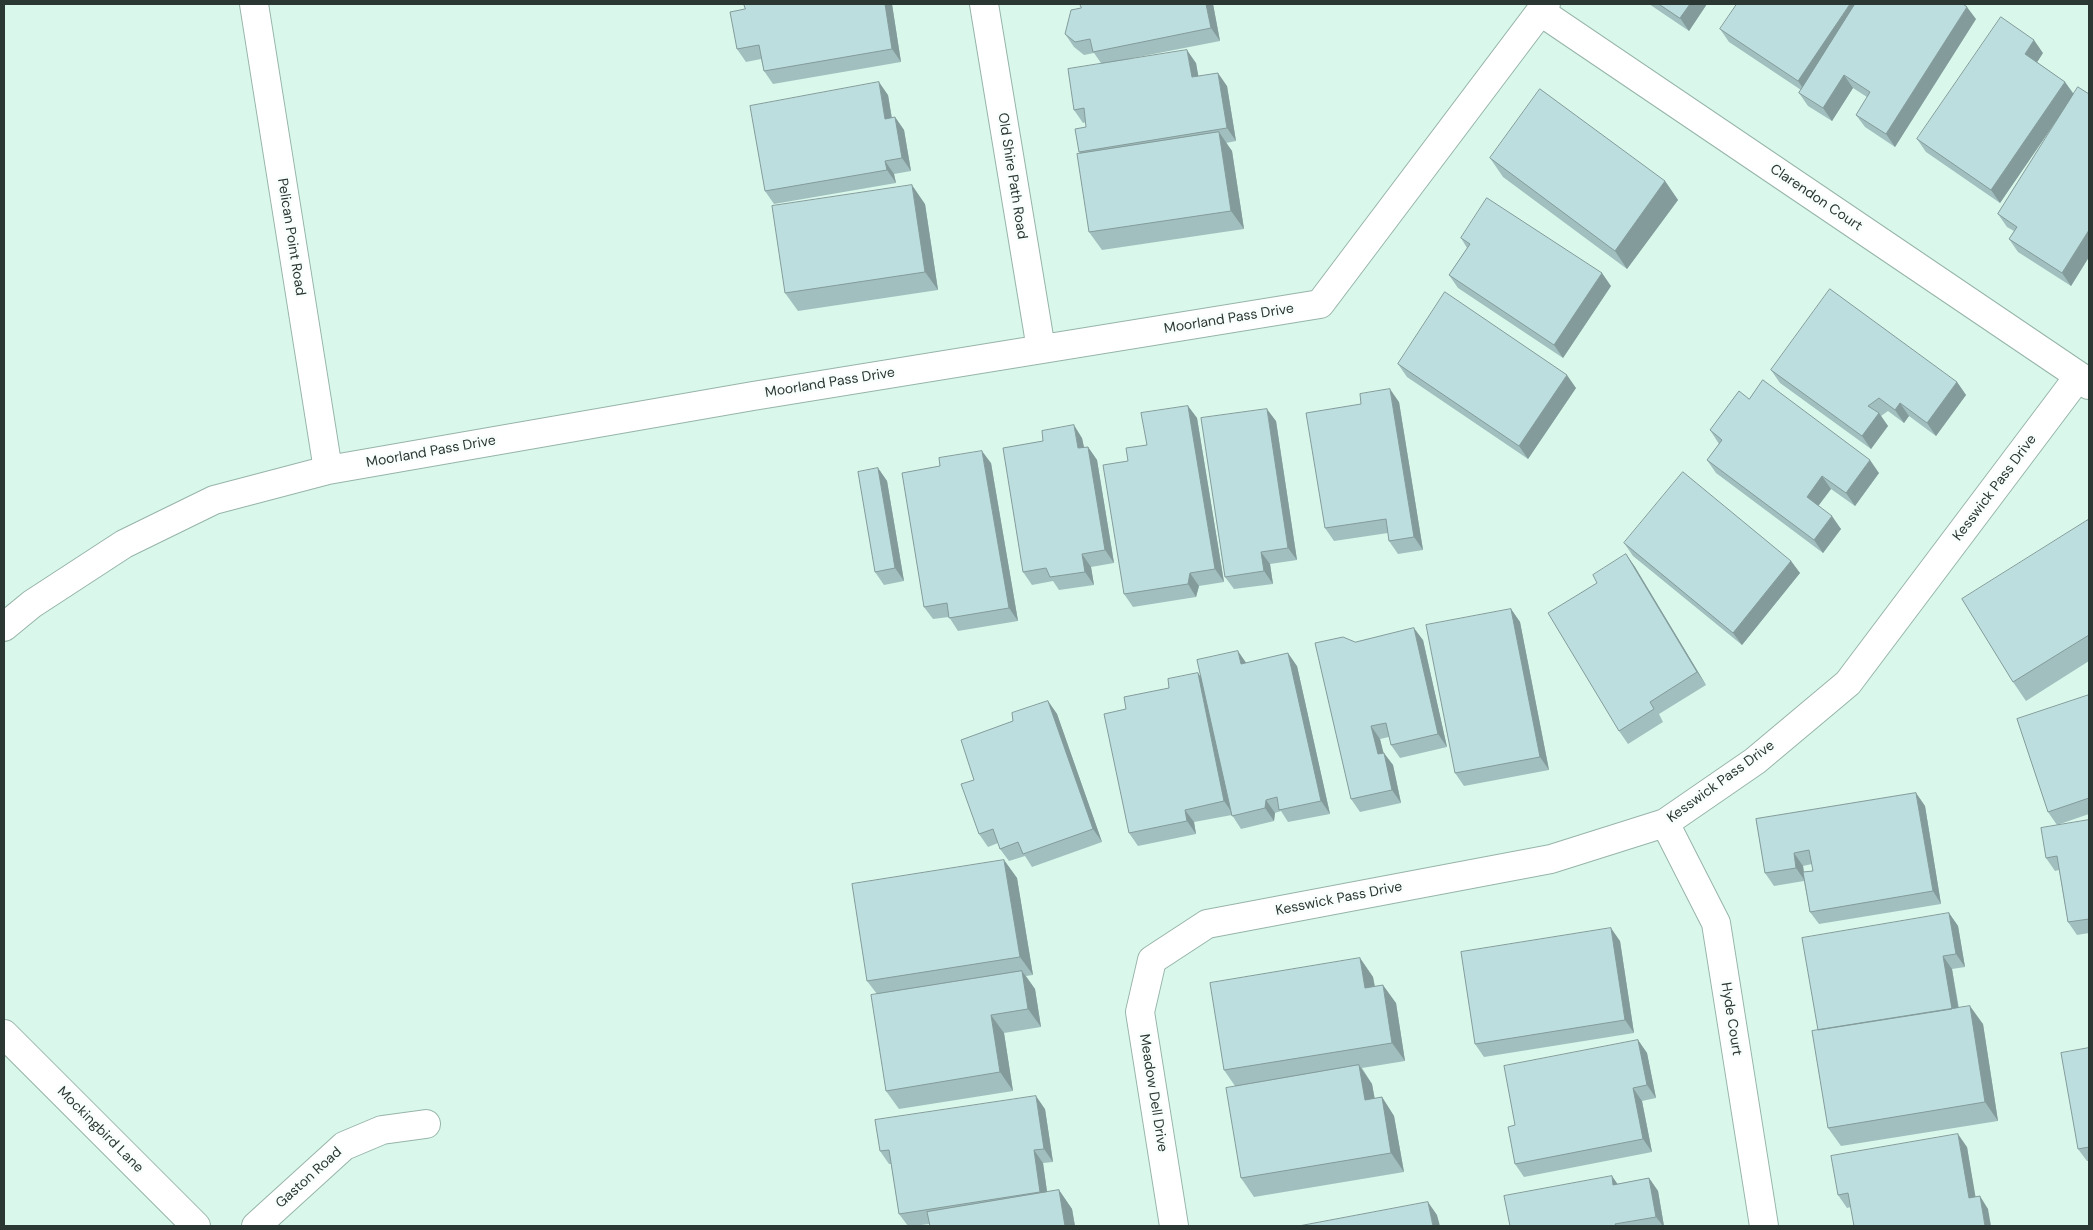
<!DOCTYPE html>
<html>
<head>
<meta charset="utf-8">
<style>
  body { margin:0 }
  #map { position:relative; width:2093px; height:1230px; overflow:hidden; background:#d9f8eb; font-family:"DM Sans",sans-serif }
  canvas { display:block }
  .frame { position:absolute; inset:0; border:5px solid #2b3732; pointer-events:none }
</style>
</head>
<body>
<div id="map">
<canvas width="2093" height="1230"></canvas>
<div class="frame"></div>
</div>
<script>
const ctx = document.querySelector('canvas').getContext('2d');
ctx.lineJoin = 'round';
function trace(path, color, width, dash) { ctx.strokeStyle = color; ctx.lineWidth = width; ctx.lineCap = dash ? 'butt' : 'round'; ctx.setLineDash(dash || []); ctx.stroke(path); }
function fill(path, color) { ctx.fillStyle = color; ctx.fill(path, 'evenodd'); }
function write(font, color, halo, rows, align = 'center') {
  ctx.font = font + ' "DM Sans",sans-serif'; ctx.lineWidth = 5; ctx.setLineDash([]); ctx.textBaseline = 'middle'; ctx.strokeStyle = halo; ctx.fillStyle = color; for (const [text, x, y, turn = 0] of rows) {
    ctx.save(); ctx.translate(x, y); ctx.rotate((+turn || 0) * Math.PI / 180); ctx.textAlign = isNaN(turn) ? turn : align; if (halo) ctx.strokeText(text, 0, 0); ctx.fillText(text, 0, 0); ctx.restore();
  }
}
const minor = new Path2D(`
  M254 4 328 470
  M984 4 1041 349
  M1541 12 2079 376 2089 385
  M4 627 32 604 124 544 214 500 328 470 753 396 1320 304 1546 4
  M1665 823 1716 923 1764 1226
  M4 1034 196 1226
  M256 1226 344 1146 382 1130 426 1124
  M1174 1226 1140 1012 1152 960 1207 924 1551 859 1665 823 1755 761 1848 683 2079 376`);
trace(minor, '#97b4a9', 30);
trace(minor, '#fff', 28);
fill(new Path2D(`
  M744 4H892L901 62 773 84 764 71 761 59 746 62 737 49 745 9Z
  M1213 4 1220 41 1128 59 1196 63 1198 76 1227 86 1236 141 1226 143 1232 151 1244 229 1102 250 1089 232 1080 153 1079 152 1086 127V122L1083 123 1074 110 1101 63 1094 53 1084 55 1074 47 1065 34 1081 8Z
  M1649 4H1707L1689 31Z
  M1976 19 1895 147 1865 127 1856 115 1867 97 1853 88 1832 121 1808 106 1799 93 1801 90 1729 42 1720 29Z
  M2043 53 2037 62 2065 82 2074 94H2089V257L2071 286 2018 252 2009 239 2014 231 2007 227 1998 214 2066 106 2000 203 1926 152 1917 139Z
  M888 95 892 118 895 117 904 130 911 171 894 174 896 183 774 204 765 191Z
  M1490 158 1665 181 1678 200 1627 269 1503 177Z
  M925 204 938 290 798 311 785 293Z
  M1461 238 1611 286 1563 358 1458 288 1449 275 1467 248Z
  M1398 364 1576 388 1528 459 1407 377Z
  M1771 370 1957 382 1966 395 1936 436 1909 416 1904 423 1888 411 1881 416 1888 426 1871 449 1780 383Z
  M1749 399 1879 473 1855 506 1831 489 1818 506 1841 529 1823 553 1716 473 1707 460 1719 444 1710 430Z
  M1399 402 1423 550 1398 554 1389 541 1388 533 1334 541 1325 528Z
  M1188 406 1197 418 1224 582 1199 586 1196 597 1133 607 1124 594 1147 445Z
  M1276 421 1297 560 1270 564 1273 584 1234 589 1225 577Z
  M1082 438 1084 448 1088 447 1097 460 1114 563 1091 567 1094 585 1059 590 1053 581 1032 585 1023 572Z
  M991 463 1018 621 958 631 949 617 933 619 924 607Z
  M878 468 887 481 904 581 884 585 875 572Z
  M2089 523V661L2026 701 2013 682Z
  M1624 543 1791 561 1800 573 1742 645 1633 556Z
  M1626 554 1635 567 1706 685 1659 714 1663 722 1628 744 1619 731 1597 583Z
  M1511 609 1520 622 1549 770 1464 786 1455 773Z
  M1423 640 1447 747 1400 758 1391 745 1389 737 1380 739 1383 753 1393 765 1401 803 1360 812 1351 799 1355 642Z
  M1246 663 1297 666 1330 814 1288 822 1281 811 1275 813 1274 821 1241 829 1232 815 1194 822 1196 834 1138 846 1129 833 1126 709 1169 688 1201 678Z
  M2089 695V814L2057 825 2048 812Z
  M1048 701 1057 714 1102 842 1032 867 1025 856 1009 861 1000 849 998 843 988 847 979 834 974 780 1013 721Z
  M1916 793 1925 806 1941 904 1819 924 1810 912 1804 881 1774 886 1765 873 1756 819ZM1812 864 1813 871 1804 872 1803 866Z
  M2089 820V933L2077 935 2068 922 2059 870 2055 871 2046 858Z
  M1004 860 1017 878 1033 975 1026 976 1035 989 1041 1027 1004 1033 1013 1091 899 1109 886 1091 877 994 867 981Z
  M1949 913 1958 926 1965 967 1952 969 1959 1008 1983 1024 1998 1121 1841 1146 1828 1128 1818 1030Z
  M1620 941 1634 1033 1484 1057 1475 1044Z
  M1360 958 1373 977 1375 986 1396 1003 1405 1061 1362 1068 1372 1084 1375 1099 1382 1097 1394 1116 1404 1172 1254 1197 1241 1178 1235 1086 1224 1070Z
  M1638 1040 1647 1053 1656 1098 1642 1101 1652 1152 1524 1177 1515 1164V1125Z
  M2089 1048V1161H2087L2078 1149Z
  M1045 1109 1053 1162 1043 1163 1047 1192 1059 1190 1072 1209 1075 1226H930L929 1224 913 1226H908L899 1214 891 1164H889L880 1151Z
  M1967 1147 1975 1197 1988 1209 1851 1207 1847 1208 1838 1195Z
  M1612 1176 1617 1184 1649 1178 1658 1191 1664 1226H1510Z`), '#a2bfbf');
fill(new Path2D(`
  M885 4H892L901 62 892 49Z
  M1206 4H1213L1220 41 1211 28Z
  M1690 4H1707L1689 31 1680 18Z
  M1850 4H1867L1807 94 1798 81Z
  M1967 7 1976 19 1895 147 1886 134Z
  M2034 40 2043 53 2034 67 2025 54Z
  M1187 50 1196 63 1201 90 1192 77Z
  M1218 73 1227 86 1236 141 1227 128Z
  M1844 75 1853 88 1832 121 1823 108Z
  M879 82 888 95 894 132 885 119Z
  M2065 82 2074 95 2000 203 1991 190Z
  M895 117 904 130 911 171 902 158Z
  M1219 132 1232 151 1244 229 1231 211Z
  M885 161 894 174 896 183 887 170Z
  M1665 181 1678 200 1627 269 1615 251Z
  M912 185 925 204 938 290 925 272Z
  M2089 230V257L2071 286 2062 273Z
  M1602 273 1611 286 1563 358 1554 345Z
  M1567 375 1576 388 1528 459 1519 446Z
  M1957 382 1966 395 1936 436 1927 423Z
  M1390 389 1399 402 1423 550 1414 537Z
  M1900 403 1909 416 1904 423 1895 410Z
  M1188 406 1197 418 1224 582 1215 569Z
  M1267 409 1276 421 1297 560 1288 548Z
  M1879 413 1888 426 1871 449 1862 436Z
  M1074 425 1082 438 1087 461 1078 448Z
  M1088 447 1097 460 1114 563 1105 550Z
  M982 451 991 463 1018 621 1009 608Z
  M1870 460 1879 473 1855 506 1846 493Z
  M878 468 887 481 904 581 895 568Z
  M1822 476 1831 489 1816 509 1807 497Z
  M1832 516 1841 529 1823 553 1814 540Z
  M1261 552 1270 564 1273 584 1264 571Z
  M1082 554 1091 567 1094 585 1085 572Z
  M1626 554 1635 567 1706 685 1697 672Z
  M1791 561 1800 573 1742 645 1733 633Z
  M1190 573 1199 586 1196 597 1188 584Z
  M1511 609 1520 622 1549 770 1540 757Z
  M1414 628 1423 640 1447 747 1438 734Z
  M1238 651 1247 664H1241Z
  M1288 653 1297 666 1330 814 1321 801Z
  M1198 673 1207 686 1233 814 1224 801Z
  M1048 701 1057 714 1102 842 1093 829Z
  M1371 726 1380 739 1387 766 1378 754Z
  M1384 753 1393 765 1401 803 1392 790Z
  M1916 793 1925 806 1941 904 1933 891Z
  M1266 800 1275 813 1274 821 1265 808Z
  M1185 810 1194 822 1196 834 1187 821Z
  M1794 853 1803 866 1805 881 1796 868Z
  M1004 860 1017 878 1033 975 1020 957Z
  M1949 913 1958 926 1965 967 1956 954Z
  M1611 928 1620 941 1634 1033 1625 1020Z
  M1943 956 1952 969 1961 1025 1952 1012Z
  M1360 958 1373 977 1378 1007 1365 988Z
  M1022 971 1035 989 1041 1027 1028 1009Z
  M1383 985 1396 1003 1405 1061 1392 1043Z
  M1970 1006 1983 1024 1998 1121 1985 1102Z
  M991 1015 1004 1033 1013 1091 1000 1072Z
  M1638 1040 1647 1053 1656 1098 1647 1085Z
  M1359 1065 1372 1084 1378 1119 1365 1100Z
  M1633 1088 1642 1101 1652 1152 1643 1139Z
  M1036 1096 1045 1109 1053 1162 1044 1149Z
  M1382 1097 1394 1116 1404 1172 1391 1153Z
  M1958 1134 1967 1147 1978 1211 1969 1198Z
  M1034 1150 1043 1163 1049 1205 1040 1192Z
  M1612 1176 1621 1189 1613 1185Z
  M1649 1178 1658 1191 1664 1226H1663L1656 1217Z
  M1059 1190 1072 1209 1075 1226H1065Z
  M1980 1196 1988 1209 1991 1226H1985Z
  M1428 1202 1437 1215 1440 1226H1433Z`), '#849b9b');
const building = new Path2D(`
  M744 4H885L892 49 764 71 759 45 737 49 730 12 745 9Z
  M1080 4H1206L1211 28 1093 52 1090 39 1075 42 1065 34 1071 10 1081 8Z
  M1659 4H1690L1680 18Z
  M1737 4H1850L1798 81 1720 29Z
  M1855 4H1963L1967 7 1886 134 1856 115 1870 92 1844 75 1823 108 1799 93Z
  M2001 17 2034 40 2025 54 2065 82 1991 190 1917 139Z
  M1187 50 1192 77 1218 73 1227 128 1079 152 1075 129 1086 127 1084 108 1074 110 1068 69Z
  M879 82 885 119 895 117 902 158 885 161 887 170 765 191 750 106Z
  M2078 87 2089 94V230L2062 273 2009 239 2017 227 1998 214Z
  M1540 89 1665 181 1615 251 1490 158Z
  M1219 132 1231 211 1089 232 1077 154Z
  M912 185 925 272 785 293 772 206Z
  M1487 198 1602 273 1554 345 1449 275 1470 244 1461 238Z
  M1830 289 1957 382 1927 423 1900 403 1895 410 1879 398 1868 406 1879 413 1862 436 1771 370Z
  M1445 292 1567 375 1519 446 1398 364Z
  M1763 380 1870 460 1846 493 1822 476 1807 497 1832 516 1814 540 1707 460 1722 440 1710 430 1739 391 1749 399Z
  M1390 389 1414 537 1389 541 1386 519 1325 528 1306 413 1361 404 1360 394Z
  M1188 406 1215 569 1190 573 1188 584 1124 594 1103 465 1128 461 1126 448 1147 445 1141 413Z
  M1267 409 1288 548 1261 552 1264 571 1225 577 1201 418Z
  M1074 425 1078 448 1088 447 1105 550 1082 554 1085 572 1050 577 1046 568 1023 572 1003 448 1043 441 1042 431Z
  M982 451 1009 608 949 618 947 603 924 607 902 473 940 466 939 458Z
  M878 468 895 568 875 572 858 472Z
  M1683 472 1791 561 1733 633 1624 543Z
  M2088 520 2089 523V635L2013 682 1962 599Z
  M1626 554 1697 672 1650 702 1654 709 1619 731 1548 613 1597 583 1593 575Z
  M1511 609 1540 757 1455 773 1426 625Z
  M1414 628 1438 734 1391 745 1386 723 1371 726 1378 754 1384 753 1392 790 1351 799 1315 643 1343 637 1355 642Z
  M1238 651 1241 664 1288 653 1321 801 1279 810 1277 797 1266 800 1265 808 1232 816 1197 660Z
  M1198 673 1224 801 1185 810 1187 821 1129 833 1104 714 1126 709 1124 697 1169 688 1168 679Z
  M2089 695V798L2048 812 2017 719Z
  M1048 701 1093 829 1023 854 1018 842 1000 849 993 829 979 834 961 784 974 780 961 740 1013 721 1012 713Z
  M1916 793 1933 891 1810 912 1803 872 1813 871 1809 850 1794 853 1796 868 1765 873 1756 819Z
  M2089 820V919L2068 922 2057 856 2046 858 2041 828Z
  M1004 860 1020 957 867 981 852 884Z
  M1949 913 1956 954 1943 956 1952 1009 1818 1030 1802 938Z
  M1611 928 1625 1020 1475 1044 1461 952Z
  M1360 958 1365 988 1383 985 1392 1043 1224 1070 1210 983Z
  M1022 971 1028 1009 991 1015 1000 1072 886 1091 871 995Z
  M1970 1006 1985 1102 1828 1128 1812 1031Z
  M1638 1040 1647 1085 1633 1088 1643 1139 1515 1164 1508 1127 1515 1125 1504 1066Z
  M2089 1048V1147L2078 1149 2061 1053Z
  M1359 1065 1365 1100 1382 1097 1391 1153 1241 1178 1226 1088Z
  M1036 1096 1044 1149 1034 1150 1040 1192 899 1214 889 1150 880 1151 875 1120Z
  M1958 1134 1969 1198 1980 1196 1985 1226H1854L1848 1193 1838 1195 1831 1156Z
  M1612 1176 1613 1185 1649 1178 1656 1217 1615 1224 1616 1226H1510L1504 1196Z
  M1059 1190 1065 1226H930L927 1212Z
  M1428 1202 1433 1226H1299Z`);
fill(building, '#bcdede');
trace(building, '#849b9b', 1);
write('14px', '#2b3732', '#f8fefc', [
  ["Old Shire Path Road",1012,176,81],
  ["Clarendon Court",1816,198,34],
  ["Pelican Point Road",291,237,81],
  ["Moorland Pass Drive",1229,319,-9],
  ["Moorland Pass Drive",830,383,-9],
  ["Moorland Pass Drive",431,452,-10],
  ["Kesswick Pass Drive",1995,488,-53],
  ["Kesswick Pass Drive",1721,782,-36],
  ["Kesswick Pass Drive",1339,899,-11],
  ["Hyde Court",1731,1019,81],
  ["Meadow Dell Drive",1153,1093,81],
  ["Mockingbird Lane",100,1130,45],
  ["Gaston Road",309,1178,-42]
]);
</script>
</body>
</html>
